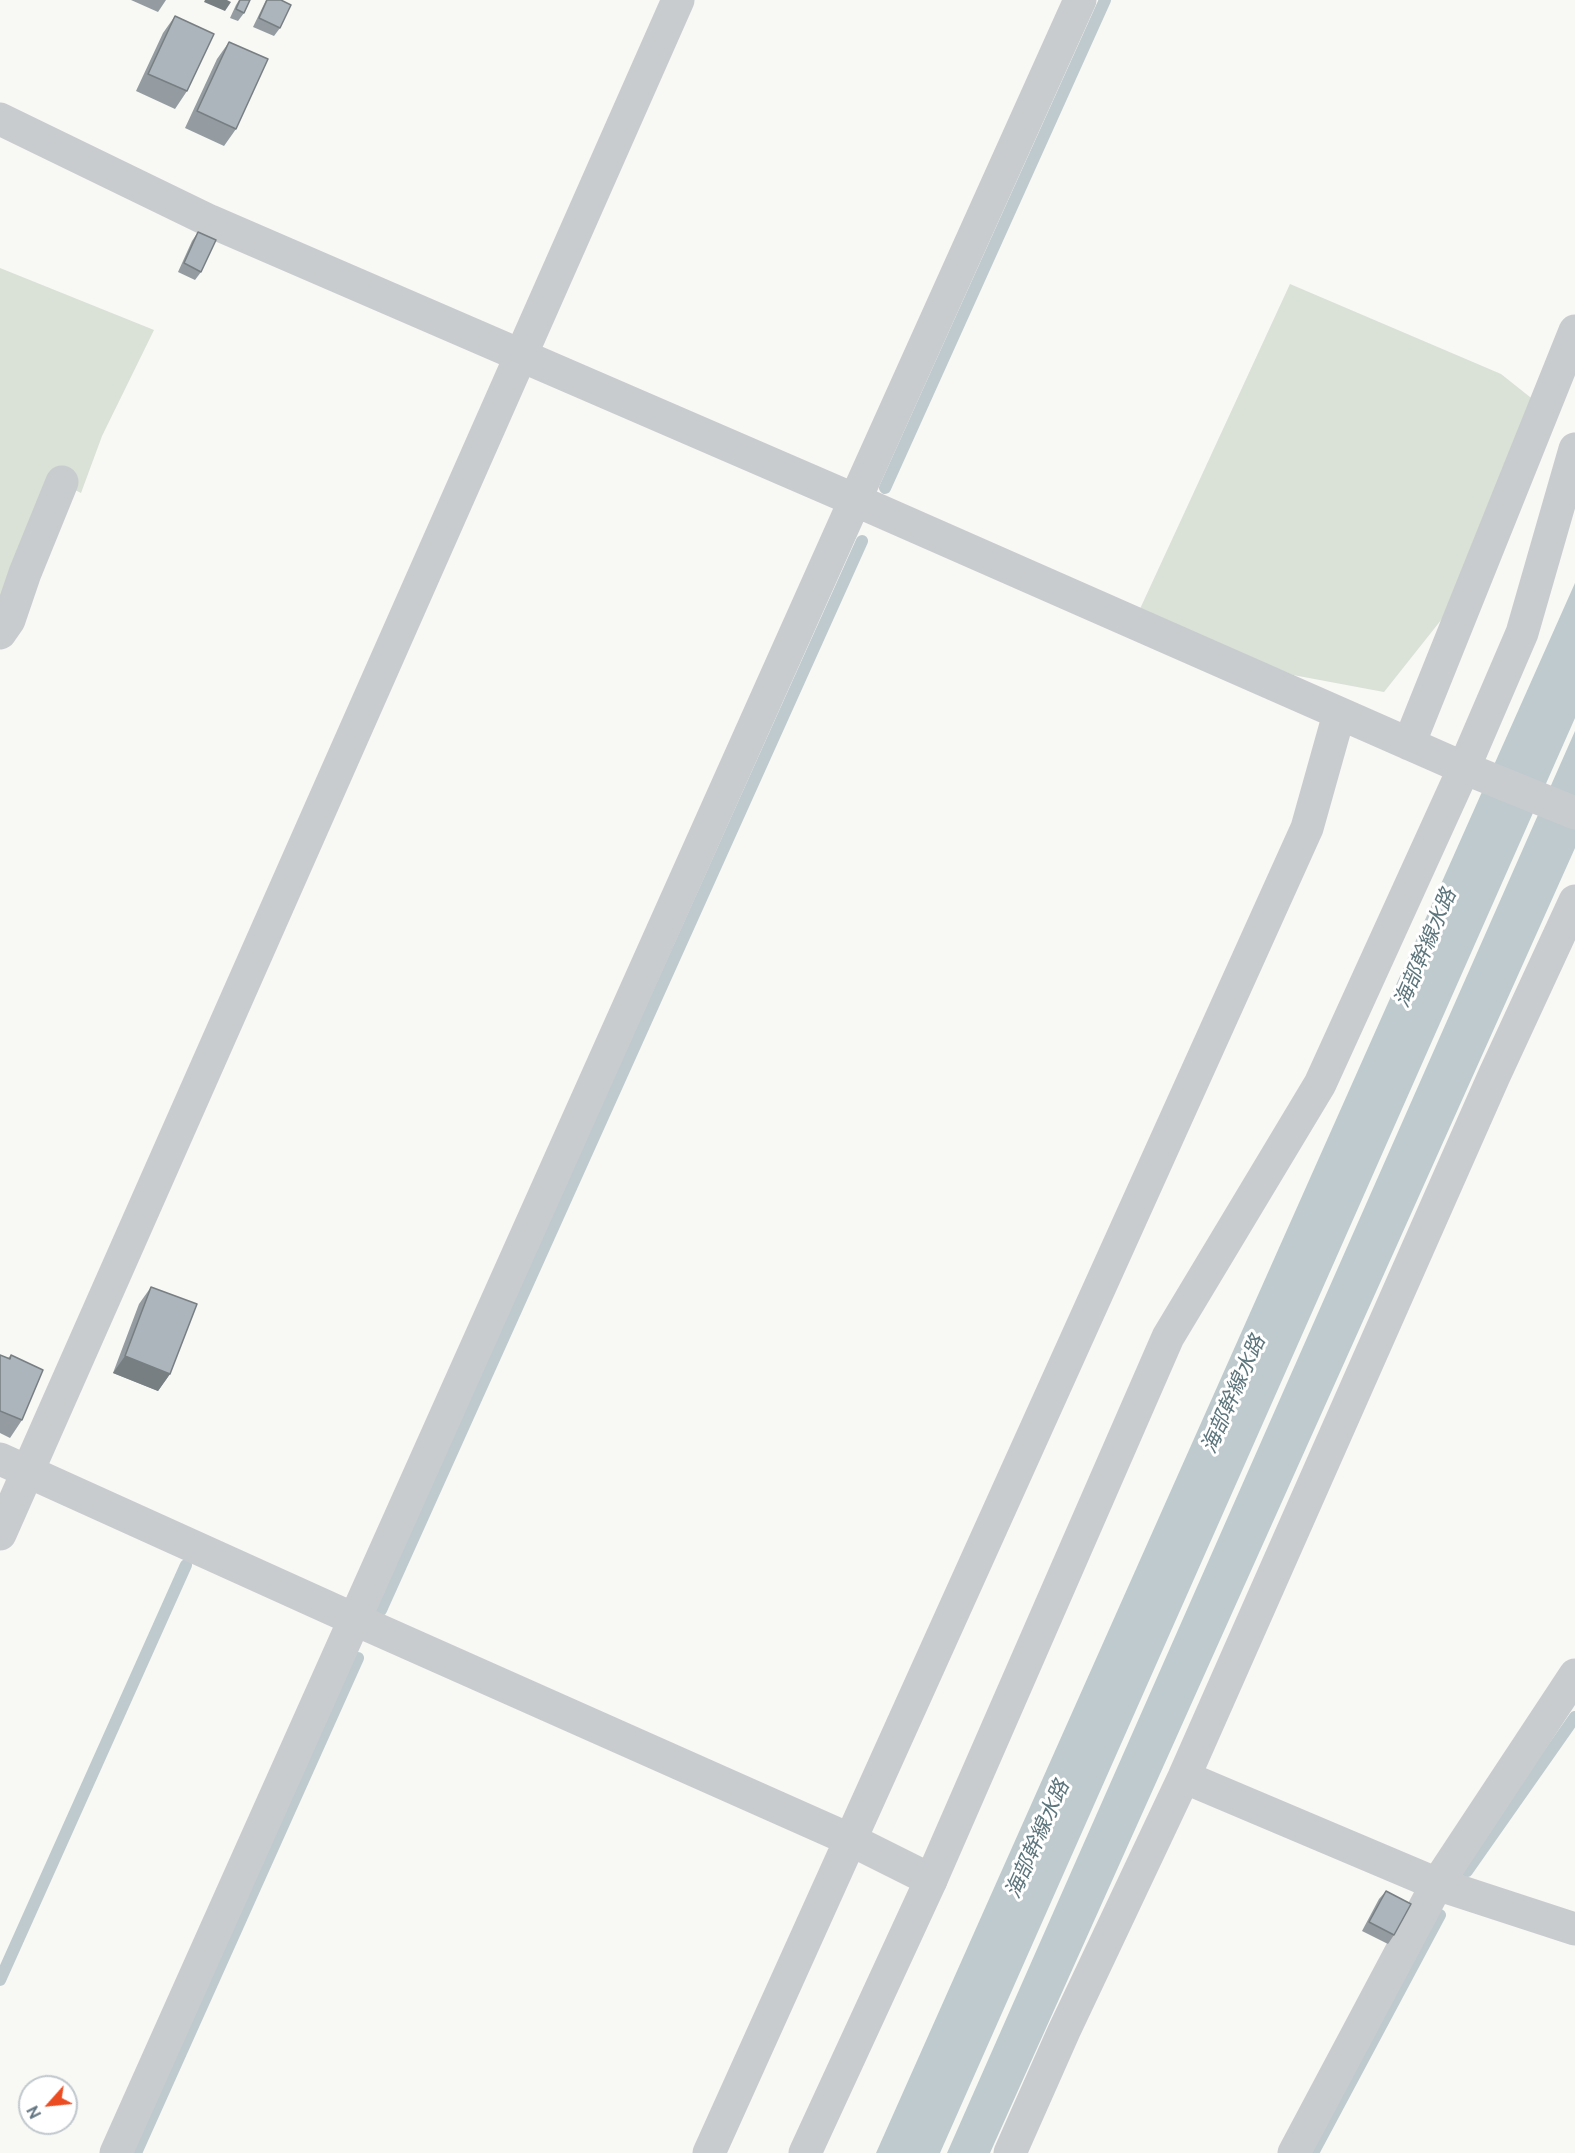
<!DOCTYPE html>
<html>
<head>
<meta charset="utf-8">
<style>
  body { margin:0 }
  #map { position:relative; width:1575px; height:2153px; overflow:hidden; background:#f8f8f5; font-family:Ubuntu,sans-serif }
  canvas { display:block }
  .north { position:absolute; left:18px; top:2075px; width:60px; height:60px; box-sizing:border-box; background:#fff; border:2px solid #c0c8cd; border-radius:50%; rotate:243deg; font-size:16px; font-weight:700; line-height:24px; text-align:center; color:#627582 }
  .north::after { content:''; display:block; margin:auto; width:21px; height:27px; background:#ec4c21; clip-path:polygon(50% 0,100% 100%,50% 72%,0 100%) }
</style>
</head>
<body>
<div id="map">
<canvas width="1575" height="2153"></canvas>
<div class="north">N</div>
</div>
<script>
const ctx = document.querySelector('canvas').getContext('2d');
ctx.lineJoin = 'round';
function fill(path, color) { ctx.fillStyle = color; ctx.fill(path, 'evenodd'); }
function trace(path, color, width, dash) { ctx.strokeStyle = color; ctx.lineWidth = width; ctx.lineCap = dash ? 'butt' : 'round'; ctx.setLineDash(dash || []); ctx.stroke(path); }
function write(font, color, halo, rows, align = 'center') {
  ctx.font = font + ' Ubuntu,"Noto Sans JP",sans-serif'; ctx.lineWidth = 6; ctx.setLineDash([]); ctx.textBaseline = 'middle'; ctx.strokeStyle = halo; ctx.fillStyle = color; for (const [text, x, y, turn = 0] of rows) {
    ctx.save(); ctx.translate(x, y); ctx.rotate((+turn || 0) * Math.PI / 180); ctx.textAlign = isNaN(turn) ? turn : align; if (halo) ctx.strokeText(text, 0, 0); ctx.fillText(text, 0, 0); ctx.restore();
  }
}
fill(new Path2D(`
  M0 268 154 330 102 436 81 493 53 479 0 619Z
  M1290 284 1501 374 1540 405 1453 605 1384 692 1293 675 1139 611Z`), '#dae1d6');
fill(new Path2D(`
  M1575 583V718L940 2153H876Z
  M1575 731V848L990 2153H947Z`), '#becace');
trace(new Path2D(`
  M885 488 1105 0
  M381 1610 862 541
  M1467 1871 1575 1717
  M0 1980 186 1565
  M136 2153 358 1658
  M1313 2153 1440 1915`), '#becace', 12);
trace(new Path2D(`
  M0 119 210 221 855 500 1464 768 1575 813
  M0 633 9 620 25 573 62 482
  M1409 744 1575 331
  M0 1459 356 1620 851 1840 931 1880 1168 1337 1320 1084 1464 768 1522 633 1575 449
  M0 1534 678 0
  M1184 1777 1437 1884 1575 1929
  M116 2153 855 500 1080 0
  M709 2153 1307 828 1339 714
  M1010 2153 1064 2031 1184 1777 1494 1076 1575 901
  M1294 2153 1437 1884 1575 1675`), '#c8cccf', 33);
trace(new Path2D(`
  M805 2153 931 1880`), '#c8cccf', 33);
fill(new Path2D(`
  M131 0H166L158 12Z
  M239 0H250L244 13 238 21 230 18 236 5Z
  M266 0H281L280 28 274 36 253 27Z
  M175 16 187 91 175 109 136 91 163 33Z
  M229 42 236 129 224 146 185 128 217 59Z
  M198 232 201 272 195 280 178 272 192 241Z
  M151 1287 170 1374 158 1391 113 1373 139 1304Z
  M0 1355 8 1358 11 1355 22 1420 10 1438 0 1433Z
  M1386 1891 1394 1935 1388 1944 1362 1931 1379 1899Z`), '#949ca1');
fill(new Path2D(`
  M205 0H227L231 2 225 11 204 2Z
  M125 1356 170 1374 158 1391 113 1373Z`), '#787f83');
const building = new Path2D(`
  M240 0H250L244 13 236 9Z
  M267 0H281L291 5 280 28 259 18Z
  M175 16 214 34 187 91 148 74Z
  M229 42 268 59 236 129 197 111Z
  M198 232 216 240 201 272 184 263Z
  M151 1287 197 1304 170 1374 125 1356Z
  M0 1355 10 1359 11 1355 43 1370 22 1420 0 1411Z
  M1386 1891 1411 1904 1394 1935 1369 1922Z`);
fill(building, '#acb5bb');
trace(building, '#787f83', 1.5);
write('italic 21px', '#5d757c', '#fff', [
  ["海部幹線水路",1425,948,-67],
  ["海部幹線水路",1233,1394,-66],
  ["海部幹線水路",1037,1839,-66]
]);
</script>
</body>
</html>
